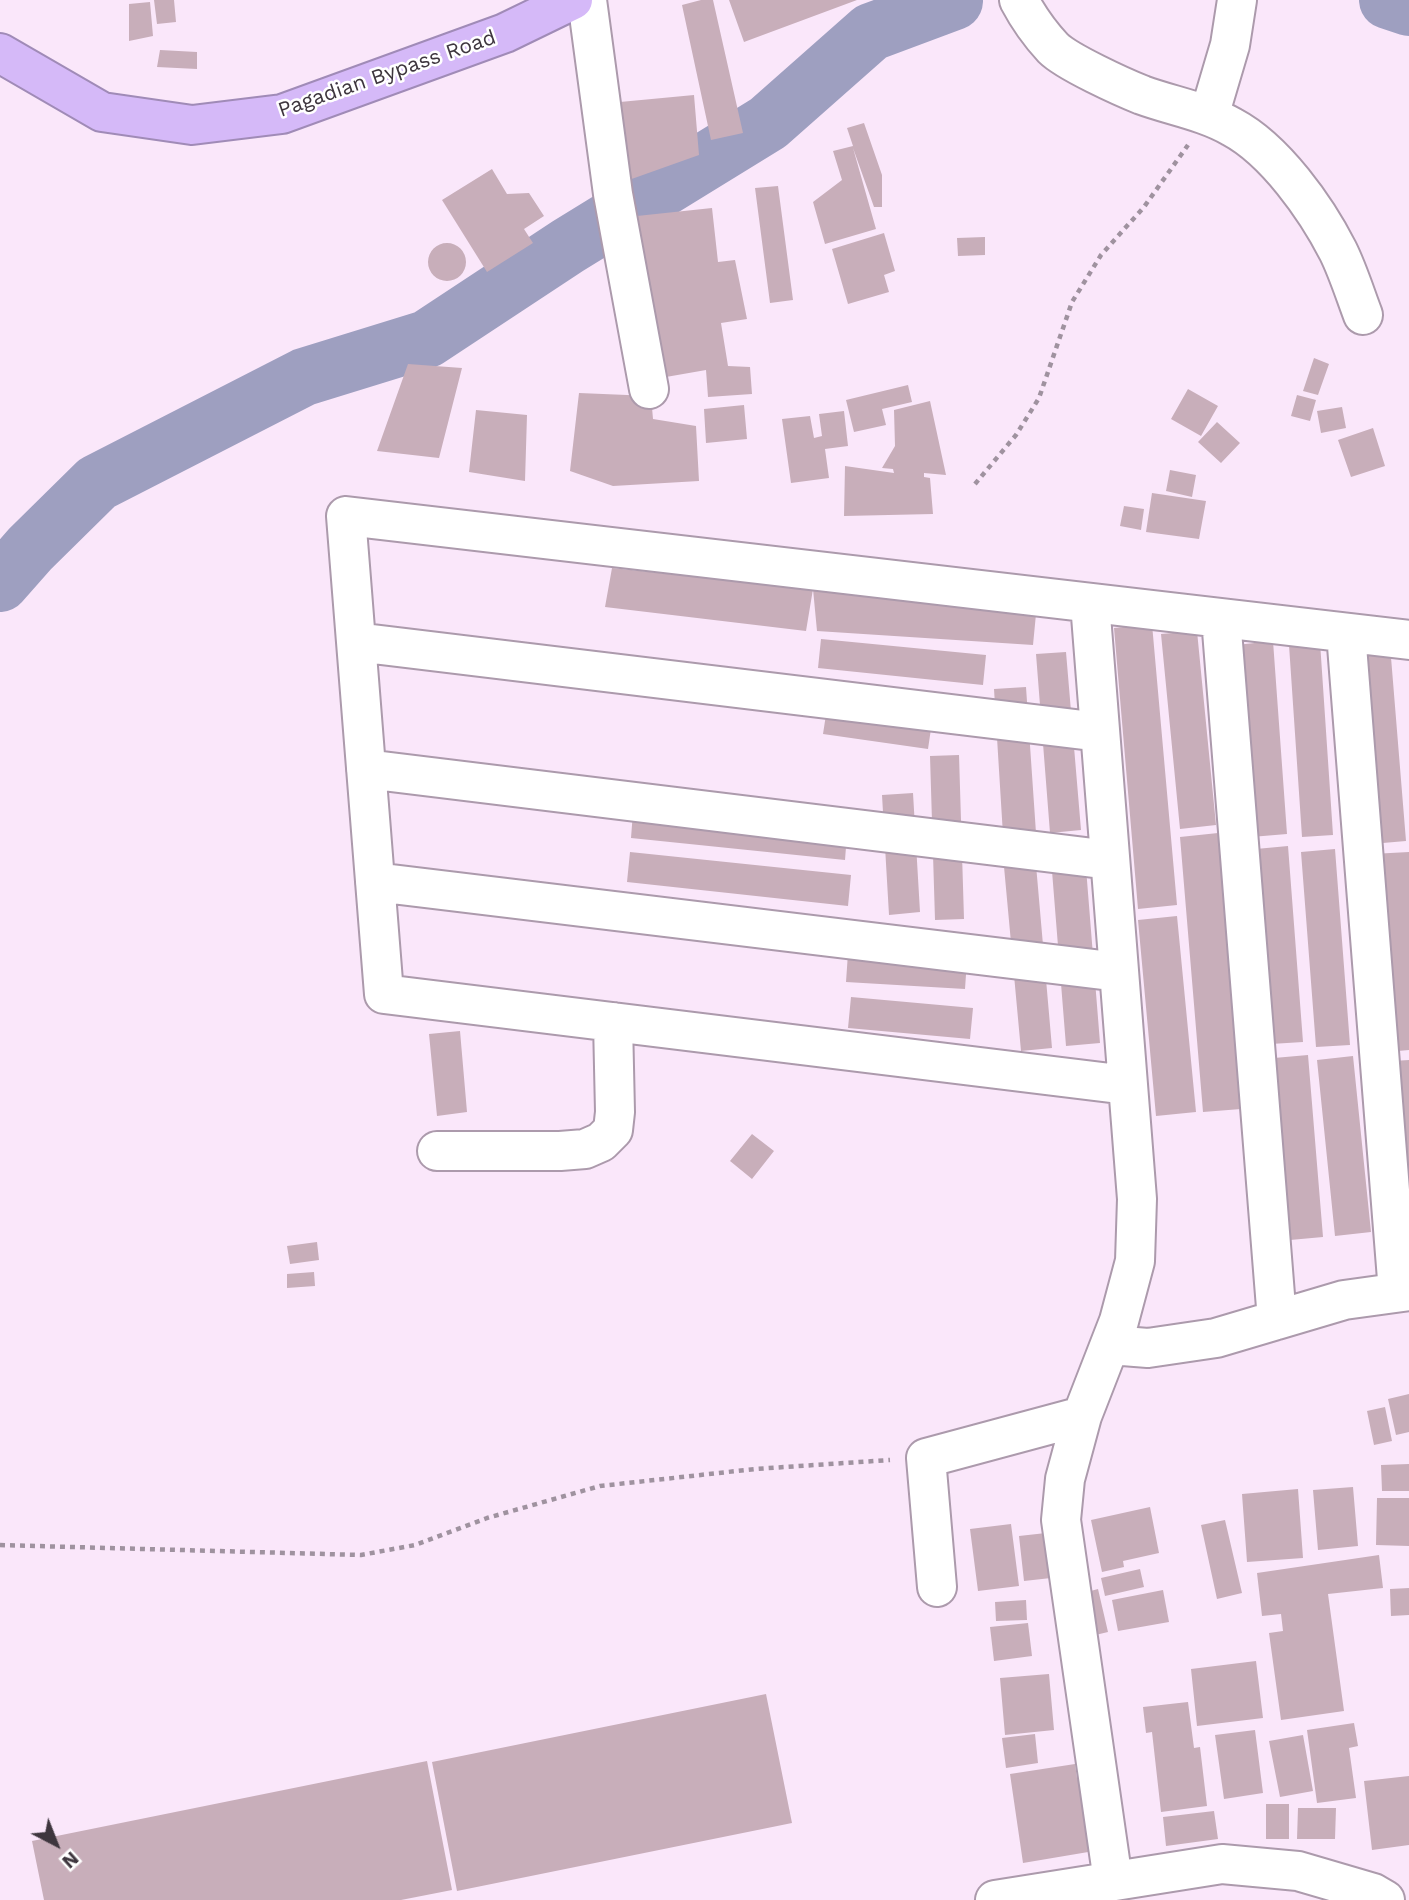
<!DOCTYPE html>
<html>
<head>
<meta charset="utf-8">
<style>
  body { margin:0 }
  #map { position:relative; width:1409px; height:1900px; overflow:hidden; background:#fae7fa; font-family:"Work Sans",sans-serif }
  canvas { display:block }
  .north { position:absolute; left:21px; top:1809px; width:70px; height:70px; -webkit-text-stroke:5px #fff; paint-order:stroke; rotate:138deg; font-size:19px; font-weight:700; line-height:28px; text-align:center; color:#3e363e }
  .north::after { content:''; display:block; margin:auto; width:24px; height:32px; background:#3e363e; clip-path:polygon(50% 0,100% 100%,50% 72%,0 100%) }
</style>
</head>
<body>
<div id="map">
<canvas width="1409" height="1900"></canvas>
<div class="north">N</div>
</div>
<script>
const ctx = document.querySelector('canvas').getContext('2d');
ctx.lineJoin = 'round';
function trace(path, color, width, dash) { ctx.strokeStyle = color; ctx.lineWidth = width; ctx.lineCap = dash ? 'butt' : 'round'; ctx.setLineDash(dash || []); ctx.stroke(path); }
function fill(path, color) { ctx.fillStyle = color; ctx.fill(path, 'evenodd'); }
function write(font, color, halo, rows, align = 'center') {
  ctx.font = font + ' "Work Sans",sans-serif'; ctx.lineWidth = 5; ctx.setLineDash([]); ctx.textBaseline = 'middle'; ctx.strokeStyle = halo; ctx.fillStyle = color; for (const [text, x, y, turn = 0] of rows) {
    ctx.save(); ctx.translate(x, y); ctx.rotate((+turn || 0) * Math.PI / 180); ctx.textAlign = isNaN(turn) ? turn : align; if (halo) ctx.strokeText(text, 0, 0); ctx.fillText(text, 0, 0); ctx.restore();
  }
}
trace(new Path2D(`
  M1388 0 1409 7
  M0 583 30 549 97 483 304 377 427 339 568 246 768 123 871 32 954 1`), '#9e9fc0', 58);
fill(new Path2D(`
  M154 0H174L176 22 157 24Z
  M701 0H713L743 133 711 140 682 5Z
  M729 0H857L744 42Z
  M150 2 153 36 129 41V4Z
  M160 50 197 52V69L157 67Z
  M694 95 699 155 626 181 620 102Z
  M864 123 882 175V207H874L853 148 876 229 825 244 813 202 842 180 833 151 853 146 847 128Z
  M492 169 507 194 529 193 544 216 524 229 533 243 487 272 442 200Z
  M778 186 793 300 770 303 755 188Z
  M712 208 718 262 735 260 747 319 721 323 728 366 750 367 752 394 708 397 706 370 666 377 659 334 645 336 637 216Z
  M884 233 895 271 884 275 889 292 848 304 832 249Z
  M985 237V255L958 256 957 238Z
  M428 262a19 19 0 1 1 38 0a19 19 0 1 1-38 0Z
  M1314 358 1329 364 1318 395 1303 391Z
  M408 364 462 368 439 458 377 451Z
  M908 385 912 402 882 409 886 425 854 432 846 400Z
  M1188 389 1218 406 1201 436 1171 419Z
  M579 393 651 396 653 419 696 426 699 481 613 486 570 471Z
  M1297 395 1316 400 1310 421 1291 416Z
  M930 401 946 475 924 473V477L930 478 933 514 844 516 845 466 894 473 893 469 882 468 895 446 894 410Z
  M744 405 747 439 706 443 704 409Z
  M1342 407 1346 428 1321 433 1317 411Z
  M476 410 527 415 525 481 469 472Z
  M844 411 848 446 825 449 829 478 791 483 782 419 810 416 814 438 822 436 819 414Z
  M1217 422 1240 443 1221 463 1198 442Z
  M1373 428 1385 466 1351 477 1338 440Z
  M1170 470 1196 475 1192 497 1166 491Z
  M1152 493 1206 501 1199 539 1146 532Z
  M1124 506 1144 509 1141 530 1120 526Z
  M612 568 813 589 1036 614 1033 645 817 631 813 589 806 631 605 607Z
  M1152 624 1177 905 1138 909 1114 628Z
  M1197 631 1216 825 1180 829 1161 634Z
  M821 639 986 655 983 685 818 668Z
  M1273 641 1287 834 1251 837 1236 645Z
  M1320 642 1333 835 1302 837 1289 645Z
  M1390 645 1406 841 1371 844 1355 648Z
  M1066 652 1081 830 1050 833 1036 654Z
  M1026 687 1036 833 1003 835 994 689Z
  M827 708 932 722 928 749 823 734Z
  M959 755 964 919 935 920 930 756Z
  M913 793 920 912 889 915 882 795Z
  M633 812 847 834 845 860 631 838Z
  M1218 833 1241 1109 1203 1112 1180 837Z
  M1034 842 1052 1048 1021 1051 1002 845Z
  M1084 843 1100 1043 1066 1046 1050 846Z
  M1288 846 1303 1042 1271 1044 1256 849Z
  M1335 849 1350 1045 1316 1047 1301 852Z
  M630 852 851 875 848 906 627 882Z
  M1409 852V1050L1387 1052 1372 854Z
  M1177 916 1196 1112 1156 1116 1138 920Z
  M848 953 967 960 965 989 846 982Z
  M851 997 973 1008 970 1039 848 1028Z
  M460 1031 467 1112 437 1116 429 1034Z
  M1308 1055 1323 1237 1290 1240 1274 1058Z
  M1353 1056 1371 1232 1335 1236 1317 1060Z
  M1409 1060V1231L1393 1061Z
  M752 1134 774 1151 752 1179 730 1161Z
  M317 1242 319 1260 290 1264 287 1246Z
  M314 1272 315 1286 287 1288V1274Z
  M1409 1394V1432L1396 1435 1388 1399Z
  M1385 1407 1392 1441 1374 1445 1367 1411Z
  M1409 1464V1491H1382L1381 1465Z
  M1353 1487 1358 1546 1318 1550 1313 1490Z
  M1298 1489 1303 1558 1247 1562 1242 1494Z
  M1377 1498H1409V1546L1376 1545Z
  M1150 1507 1159 1553 1123 1561 1124 1567 1102 1572 1091 1520Z
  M1225 1520 1242 1593 1217 1599 1201 1525Z
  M1011 1524 1019 1586 978 1591 970 1529Z
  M1046 1533 1051 1578 1024 1581 1019 1536Z
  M1379 1555 1383 1588 1328 1594 1344 1711 1281 1720 1269 1633 1283 1631 1281 1614 1262 1616 1257 1573Z
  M1140 1569 1144 1587 1105 1596 1101 1578Z
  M1409 1588V1615L1391 1616 1390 1589Z
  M1098 1589 1108 1632 1087 1637 1076 1595Z
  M1163 1590 1169 1622 1118 1631 1112 1600Z
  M1026 1600 1027 1620 996 1621 995 1602Z
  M1028 1623 1032 1656 994 1661 990 1627Z
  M1256 1661 1263 1718 1197 1726 1191 1669Z
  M1049 1674 1054 1730 1005 1735 1000 1678Z
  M766 1694 792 1823 457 1891 432 1762Z
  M1188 1702 1194 1748 1200 1747 1207 1806 1161 1812 1152 1732 1146 1733 1143 1707Z
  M1354 1723 1358 1746 1349 1748 1356 1798 1317 1803 1307 1730Z
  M1255 1730 1263 1793 1224 1799 1215 1735Z
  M1035 1734 1038 1763 1006 1768 1002 1738Z
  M1303 1735 1313 1791 1280 1797 1269 1741Z
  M427 1761 452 1890 401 1900H44L32 1841Z
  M1075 1764 1077 1778 1088 1776 1100 1850 1023 1863 1010 1774Z
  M1409 1776V1845L1372 1850 1364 1781Z
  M1266 1804H1289V1839H1266Z
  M1298 1808H1336L1335 1839H1297Z
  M1214 1811 1218 1839 1166 1846 1163 1817Z`), '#c8aeba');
const minor = new Path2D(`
  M587 0 613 194 649 389
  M1019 0C1028 17 1040 34 1053 48 1067 62 1122 87 1142 95 1172 106 1204 111 1232 127 1275 150 1316 208 1338 251 1348 271 1355 294 1363 315
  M1209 116 1230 45 1237 0
  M1090 603 1137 1199 1135 1261 1119 1321 1082 1416 1065 1479 1061 1520 1113 1881
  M1221 618 1277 1320
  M1346 633 1398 1292
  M356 642 1100 732
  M366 769 1110 860
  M375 882 1119 972
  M1127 1085 384 994 346 516 1409 640
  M437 1151H560L585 1149 601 1142 613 1130 615 1112 613 1022
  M1110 1345 1148 1348 1216 1338 1344 1300 1409 1291
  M937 1587 926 1458 1082 1416
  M995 1900 1222 1864 1298 1871 1373 1893 1385 1900`);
const highway = new Path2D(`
  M0 53 102 112 192 125 282 114 505 33 573 0`);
trace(minor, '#ac9aac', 42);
trace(highway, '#a08bb7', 42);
trace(new Path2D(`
  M975 484 1016 435 1039 398 1072 302 1101 255 1144 207 1188 145
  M0 1545 361 1555 415 1545 487 1518 600 1486 755 1469 890 1460`), '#9f929f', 4.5, [5, 5]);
trace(minor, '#fff', 38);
trace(highway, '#d5b9f8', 38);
write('21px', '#3e363e', '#fff', [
  ["Pagadian Bypass Road",387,74,-19]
]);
</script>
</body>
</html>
